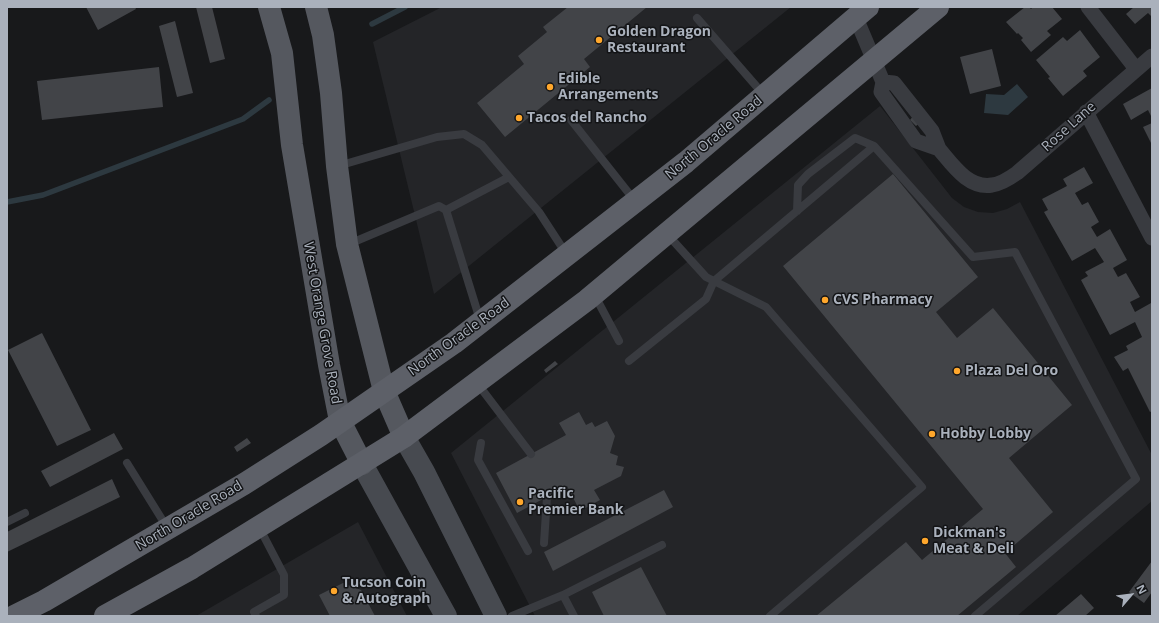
<!DOCTYPE html>
<html>
<head>
<meta charset="utf-8">
<style>
  body { margin:0 }
  #map { position:relative; width:1159px; height:623px; overflow:hidden; background:#18191b; font-family:"Open Sans",sans-serif }
  canvas { display:block }
  .frame { position:absolute; inset:0; border:8px solid #aab1bc; pointer-events:none }
  .north { position:absolute; left:1111px; top:575px; width:40px; height:40px; -webkit-text-stroke:3px #131416; paint-order:stroke; rotate:62deg; font-size:11px; font-weight:700; line-height:16px; text-align:center; color:#aab1bc }
  .north::after { content:''; display:block; margin:auto; width:14px; height:18px; background:#aab1bc; clip-path:polygon(50% 0,100% 100%,50% 72%,0 100%) }
</style>
</head>
<body>
<div id="map">
<canvas width="1159" height="623"></canvas>
<div class="frame"></div>
<div class="north">N</div>
</div>
<script>
const ctx = document.querySelector('canvas').getContext('2d');
ctx.lineJoin = 'round';
function fill(path, color) { ctx.fillStyle = color; ctx.fill(path, 'evenodd'); }
function trace(path, color, width, dash) { ctx.strokeStyle = color; ctx.lineWidth = width; ctx.lineCap = dash ? 'butt' : 'round'; ctx.setLineDash(dash || []); ctx.stroke(path); }
function write(font, color, halo, rows, align = 'center') {
  ctx.font = font + ' "Open Sans",sans-serif'; ctx.lineWidth = 3; ctx.setLineDash([]); ctx.textBaseline = 'middle'; ctx.strokeStyle = halo; ctx.fillStyle = color; for (const [text, x, y, turn = 0] of rows) {
    ctx.save(); ctx.translate(x, y); ctx.rotate((+turn || 0) * Math.PI / 180); ctx.textAlign = isNaN(turn) ? turn : align; if (halo) ctx.strokeText(text, 0, 0); ctx.fillText(text, 0, 0); ctx.restore();
  }
}
fill(new Path2D(`
  M442 7H791L434 294 373 42Z
  M880 106 952 198 964 207 978 212 993 213 1007 209 1020 202 1152 455V501L1017 616H535L451 453Z
  M358 522 407 616H196Z`), '#242528');
fill(new Path2D(`
  M1017 84 1028 97 1008 115 984 113 986 94 1004 95Z`), '#2d3940');
trace(new Path2D(`
  M372 24 405 7
  M7 202 43 195 243 119 269 100`), '#2d3940', 5.5);
fill(new Path2D(`
  M86 7H135L136 9 98 30Z
  M196 7H212L225 59 210 63Z
  M568 7H647L584 59 590 67 505 137 477 103 524 64 518 56 547 32 543 27Z
  M1025 7H1029L1031 9 1033 7H1052L1062 19 1047 31 1051 35 1031 52 1021 40 1023 38 1018 33 1017 34 1006 22Z
  M1134 7H1152V17L1148 13 1135 24 1126 14Z
  M175 21 193 93 177 97 159 26Z
  M1080 30 1100 57 1083 71 1087 76 1063 96 1048 78 1050 77 1036 60 1063 37 1067 41Z
  M992 49 1001 86 970 94 960 57Z
  M159 67 163 107 42 120 37 81Z
  M1152 88V118L1148 110 1131 120 1123 104Z
  M914 115 921 122 916 126 910 120Z
  M1152 123V145L1143 127Z
  M1084 167 1093 183 1075 193 1082 205 1088 202 1099 222 1091 227 1097 237 1110 229 1127 260 1113 268 1118 277 1126 273 1140 297 1130 302 1135 312 1151 303 1152 304V411L1150 412 1128 368 1123 371 1114 357 1128 350 1126 346 1142 337 1135 322 1110 335 1081 280 1088 276 1085 272 1104 262 1095 248 1072 261 1044 212 1048 210 1042 199 1067 186 1063 179Z
  M893 174 978 277 936 312 957 338 993 308 1072 405 1009 458 1053 512 1005 553 1016 567 957 616H816L906 542 922 560 983 509 783 266Z
  M42 333 91 430 57 446 8 350Z
  M555 361 558 364 546 373 544 370Z
  M579 412 586 425 592 422 595 427 607 421 615 436 610 453 618 456 616 465 624 467 621 476 594 490 600 500 580 511 567 486 517 513 496 473 566 435 559 423Z
  M114 433 123 449 50 487 41 471Z
  M247 438 251 443 237 452 234 447Z
  M112 479 120 497 7 552V532Z
  M664 490 673 507 553 571 544 552Z
  M1152 561V592L1144 603 1129 592Z
  M641 567 667 616H604L592 592Z
  M343 583 361 590 375 616H330L319 595Z
  M1081 594 1094 608 1085 616H1055Z`), '#424448');
trace(new Path2D(`
  M697 18 764 95
  M571 120 635 201
  M338 166 437 137 464 134 482 145 539 212 567 255
  M446 210 509 177
  M797 211 798 185 808 174 855 138 874 146 973 257 1015 252 1136 479 975 616
  M667 234 706 277 766 307 922 487 770 616
  M349 244 439 206 446 210 480 320
  M594 294 619 341
  M629 361 706 299 714 281 874 146
  M477 383 531 454
  M481 443 478 460 528 551
  M127 463 168 529
  M7 522 25 513
  M544 543 547 497
  M256 616 254 612 284 595V575L259 527
  M512 616 563 595
  M574 616 563 595 662 545`), '#393b40', 8);
trace(new Path2D(`
  M1088 7 1136 69
  M856 18 883 82 881 92 916 141 939 149 932 131 894 83 883 82
  M1086 112 1152 238
  M939 149C952 164 968 189 992 185 1001 184 1010 178 1017 173L1152 56`), '#393b40', 15);
trace(new Path2D(`
  M404 437 424 472 496 616
  M362 464 446 616`), '#474a50', 22);
trace(new Path2D(`
  M269 7 282 53 292 145 329 365 340 421 362 464
  M316 7 323 35 331 93 337 166 347 244 384 391 404 437`), '#55585f', 22);
trace(new Path2D(`
  M14 616 44 601 244 484 321 435 454 343 686 162 868 7
  M105 616 192 568 404 437 587 300 938 7`), '#5d6068', 22);
for (const [x, y, r, color] of [
  [599,40,4,"#ffa72c"],
  [550,87,4,"#ffa72c"],
  [519,118,4,"#ffa72c"],
  [825,300,4,"#ffa72c"],
  [957,371,4,"#ffa72c"],
  [932,434,4,"#ffa72c"],
  [520,502,4,"#ffa72c"],
  [925,541,4,"#ffa72c"],
  [334,591,4,"#ffa72c"]
]) { const dot = new Path2D(); dot.arc(x, y, r, 0, 2 * Math.PI); ctx.fillStyle = color; ctx.fill(dot); trace(dot, '#131416', 1.5); }
write('bold 14px', '#aab1bc', '#131416', [
  ["Golden Dragon",607,32],
  ["Restaurant",607,48],
  ["Edible",558,79],
  ["Arrangements",558,95],
  ["Tacos del Rancho",527,118],
  ["CVS Pharmacy",833,300],
  ["Plaza Del Oro",965,371],
  ["Hobby Lobby",940,434],
  ["Pacific",528,494],
  ["Premier Bank",528,510],
  ["Dickman's",933,533],
  ["Meat & Deli",933,549],
  ["Tucson Coin",342,583],
  ["& Autograph",342,599]
], 'left');
write('14px', '#aab1bc', '#131416', [
  ["Rose Lane",1069,127,-42],
  ["North Oracle Road",714,138,-40],
  ["West Orange Grove Road",322,323,80],
  ["North Oracle Road",459,337,-36],
  ["North Oracle Road",189,516,-31]
]);
</script>
</body>
</html>
